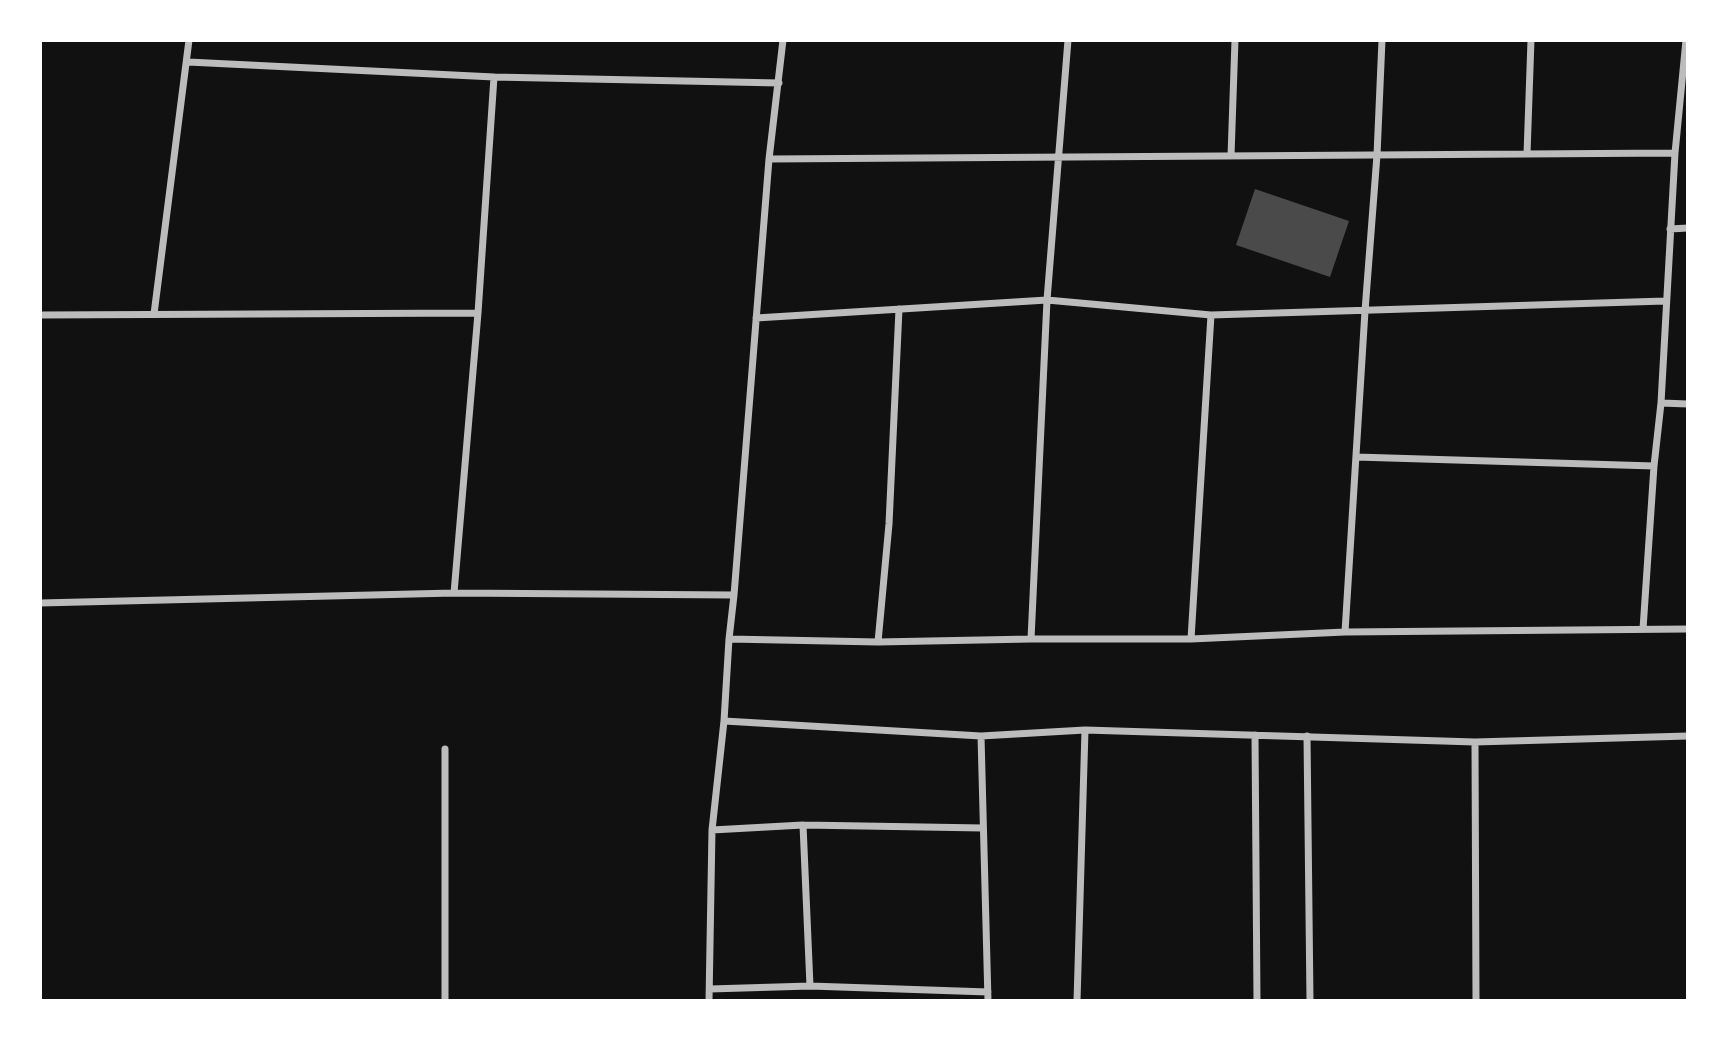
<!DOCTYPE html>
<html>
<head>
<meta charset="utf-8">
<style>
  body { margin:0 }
  #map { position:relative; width:1728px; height:1041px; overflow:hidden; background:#111; font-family:Barlow,sans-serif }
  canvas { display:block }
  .frame { position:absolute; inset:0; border:42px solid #fff; pointer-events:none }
</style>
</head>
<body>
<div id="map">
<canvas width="1728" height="1041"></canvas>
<div class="frame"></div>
</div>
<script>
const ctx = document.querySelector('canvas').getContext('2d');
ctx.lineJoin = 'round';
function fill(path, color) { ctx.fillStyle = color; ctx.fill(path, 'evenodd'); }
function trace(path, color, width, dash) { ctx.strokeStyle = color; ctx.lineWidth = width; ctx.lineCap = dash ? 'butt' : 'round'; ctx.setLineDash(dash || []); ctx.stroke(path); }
fill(new Path2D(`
  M1255 189 1349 221 1330 277 1236 245Z`), '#4a4a4a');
trace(new Path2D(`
  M188 62 494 77 779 83
  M1527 154 1531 40
  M1231 156 1235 40
  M769 159 1675 153
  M1670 229 1688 228
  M154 314 189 40
  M40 315 478 313
  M756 318 1047 300 1211 315 1665 301
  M1661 403 1688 404
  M1356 457 1654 466
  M454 593 478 313 494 77
  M40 603 454 593 734 595
  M1643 629 1654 466 1661 403 1675 153 1686 40
  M1345 632 1365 311 1377 155 1382 40
  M729 639 878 642 1031 639H1191L1345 632 1688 629
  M1031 639 1047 300 1068 40
  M1191 639 1211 315
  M878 642 889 524 899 309
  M724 721 981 736 1085 730 1475 742 1688 736
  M1255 735 1257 1001
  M981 736 988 1001
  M1307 736 1310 1001
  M1475 742 1476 1001
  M445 749V1001
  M803 825 810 986
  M712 830 803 825 983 828
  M710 989 810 986 988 992
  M709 1001 712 830 724 721 729 639 734 595 769 159 783 40
  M1077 1001 1085 730`), '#bcbcbc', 7);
</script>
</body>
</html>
